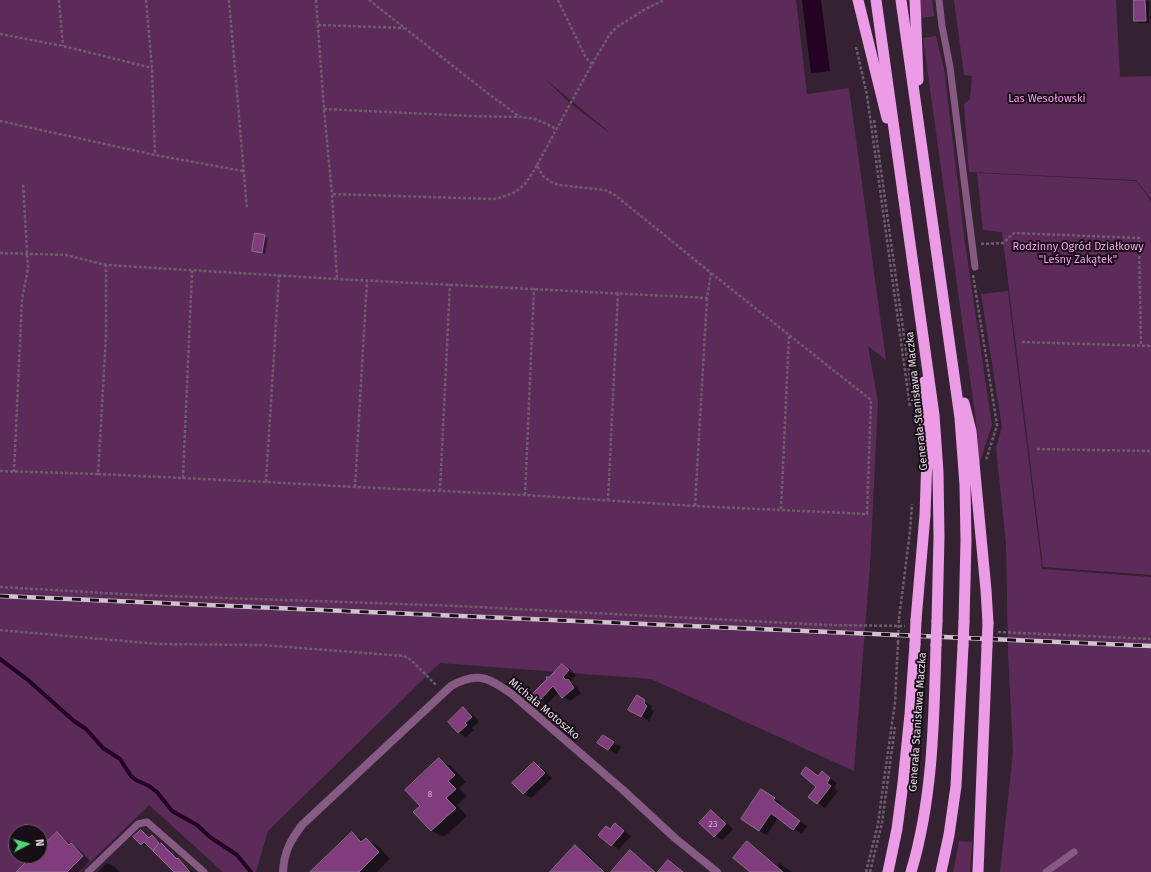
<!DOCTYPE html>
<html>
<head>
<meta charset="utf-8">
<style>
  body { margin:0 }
  #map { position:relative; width:1151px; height:872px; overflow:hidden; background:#342132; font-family:"Fira Sans",sans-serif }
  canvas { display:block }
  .north { position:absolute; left:8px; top:824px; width:40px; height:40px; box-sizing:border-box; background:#170e16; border:1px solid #695e68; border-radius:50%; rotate:84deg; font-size:11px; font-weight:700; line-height:16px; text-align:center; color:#e3d7e2 }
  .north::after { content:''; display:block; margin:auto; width:14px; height:18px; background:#4ed675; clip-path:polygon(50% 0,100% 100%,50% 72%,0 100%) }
</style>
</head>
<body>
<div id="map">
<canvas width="1151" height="872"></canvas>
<div class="north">N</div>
</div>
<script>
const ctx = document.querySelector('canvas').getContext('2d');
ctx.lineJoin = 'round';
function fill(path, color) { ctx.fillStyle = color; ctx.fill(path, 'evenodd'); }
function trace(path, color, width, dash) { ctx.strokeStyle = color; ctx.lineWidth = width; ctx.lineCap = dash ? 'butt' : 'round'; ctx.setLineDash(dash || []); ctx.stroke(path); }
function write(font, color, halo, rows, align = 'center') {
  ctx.font = font + ' "Fira Sans",sans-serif'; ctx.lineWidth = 4; ctx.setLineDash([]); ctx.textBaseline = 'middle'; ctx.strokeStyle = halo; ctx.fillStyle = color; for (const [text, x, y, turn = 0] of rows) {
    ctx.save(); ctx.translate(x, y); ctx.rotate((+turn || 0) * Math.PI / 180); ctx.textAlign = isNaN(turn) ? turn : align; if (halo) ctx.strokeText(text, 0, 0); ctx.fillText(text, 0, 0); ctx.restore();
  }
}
fill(new Path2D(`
  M0 0H796L807 94 849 88 886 360 868 346 878 402 870 565 854 771 651 679 440 663 268 831 256 872H223L149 805 80 872H0ZM545 79 608 131V132L570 103ZM16 832H40V856H16Z
  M921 0H932L934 16 921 18Z
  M954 0H1116L1120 77 1151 76V199L1136 180 969 172 964 104 970 99 972 76 964 75Z
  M936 36 944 68 965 243 992 425 979 465 977 429 923 38Z
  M977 173 1136 181 1151 201V575L1043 567 1002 232 983 230Z
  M1008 291 1042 569 1151 577V872H1000L1013 752 1008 653 1006 544 996 448 1002 427 981 294Z
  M959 841 972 842 970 872H953Z`), '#5d2b5a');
fill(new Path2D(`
  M802 0H821L830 71 811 73Z`), '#230222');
fill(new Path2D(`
  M1135 0H1146L1149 1V23H1138L1135 21Z
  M256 234 268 238 265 254 253 250Z
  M563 665 570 669 576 675 570 682 575 685 581 693 570 701 563 697 559 692 547 704 540 700 550 678Z
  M637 697 652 706 651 709 654 711 649 721 630 709Z
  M464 709 471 713 479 721 472 728 474 730 466 737 459 733 449 722Z
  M611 741 621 747 616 754 599 743Z
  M439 760 451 766 466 782 459 788 467 796 457 805 467 816 444 837 432 831 415 812 422 806Z
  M534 763 542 768 552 778 531 798 523 793Z
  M806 768 819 777 823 773 837 783 834 788 838 791 825 808 809 797 817 786Z
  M769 795 781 803 780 805 807 826 802 834 778 818 767 835 759 831Z
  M711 811 719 816 733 829 722 840 715 836Z
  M615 824 631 836 619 849 612 845 610 830Z
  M141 831 150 838 152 836 155 838 193 872H176L147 844 145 846 141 844Z
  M57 834 79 849 90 861 79 872H17L34 856H40V850Z
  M352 834 364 840 366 839 378 846 390 859 377 872H312Z
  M747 842 754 846 777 866 779 863 792 872H751Z
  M576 846 584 851 606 872H551Z
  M630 852 638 856 656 872H630Z
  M107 863 115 867 120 872H98Z`), '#0007');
trace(new Path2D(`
  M0 659 28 680 74 721 86 729 103 748 120 759 131 776 136 780 149 786 157 792 172 811 197 825 210 837 237 855 251 872`), '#230222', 4);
const building = new Path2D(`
  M1134 0H1145L1146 21H1134Z
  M255 233 265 235 262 253 252 251Z
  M562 664 569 670 563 677 566 680 568 679 574 688 562 698 553 686 539 701 532 694 547 679 546 677H549Z
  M637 695 645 700 644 703 647 706 641 717 628 710Z
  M463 707 472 717 465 723 467 725 458 733 448 722Z
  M603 735 614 742 608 750 597 743Z
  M439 758 455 775 448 781 456 789 446 798 456 808 431 831 413 812 420 806 405 790Z
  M534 762 545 773 523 794 512 783Z
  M806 767 818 776 822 771 830 778 827 783 831 786 817 804 808 797 816 787 801 774Z
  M761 789 775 798 773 800 800 821 793 830 771 813 759 831 741 819Z
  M711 810 726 824 714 837 699 823Z
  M615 823 624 831 611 846 598 835 606 826 610 829Z
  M141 830 149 838 152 835 159 843 153 851 144 842 141 845 133 837Z
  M57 832 69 845 71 843 83 856 67 872H16L32 856H40V849Z
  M352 832 361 842 366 838 379 852 359 872H310Z
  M747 841 783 872H750L733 858Z
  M161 843 177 859 178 858 190 872H174L153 851Z
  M575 845 604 872H550Z
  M630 850 655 872H611Z
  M668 860 683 872H658Z`);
fill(building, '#813c7d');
trace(building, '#897387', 1);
trace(new Path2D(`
  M59 0 63 46
  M146 0 152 68 155 155
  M229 0 247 209
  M316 0 324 109 332 194
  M369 0 490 95 520 117
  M558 0 585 56 592 64
  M318 25 404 28
  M0 34 63 46 152 68
  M856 47 867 95 910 407
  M324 109 472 116 521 117 535 119 547 124 556 129
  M874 120 911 386
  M0 121 155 155 243 171
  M537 165 592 64 610 34 617 27 647 8 664 0
  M981 244 1003 243 1014 233 1139 238 1141 345
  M0 253 66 255 106 265
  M973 275 997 425 986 460
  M1022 342 1151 346
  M1037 449 1151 451
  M0 471 98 474 106 337V265L337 279 332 194 494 199C519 193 524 188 537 165L543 176 551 182 559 185 605 190 615 195 711 273 707 298 337 279
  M14 472 22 299 28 269 23 183
  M98 474 266 482 355 487 525 495 695 506 867 514 871 400 711 273
  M183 478 192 271
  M266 482 279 275
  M355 487 367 280
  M440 491 450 284
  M525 495 534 288
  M608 501 618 293
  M695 506 707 298
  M781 509 789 335
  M0 587 139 595 458 606 827 625 905 626
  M899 619 910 531 912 504
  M0 630 158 644 262 645 404 656 411 660 437 686
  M998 632 1151 639
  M866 872 878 824 882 794 895 703 898 643
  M870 872 882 823 895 727`), '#6e5d6c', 2.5, [3, 2]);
trace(new Path2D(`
  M939 0 942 26 950 67 975 267
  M88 872 138 824 147 822 204 872
  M1046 872 1074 852`), '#875a83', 7);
trace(new Path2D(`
  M283 872C284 852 290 841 302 825L451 686C478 671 490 678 513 695L623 790 676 839 717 872`), '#875a83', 8);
trace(new Path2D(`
  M858 0 887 118
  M876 0 934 415 938 472 939 537 937 621
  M901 0 960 418 965 485 966 541 964 622
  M915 0 918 80
  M964 403 971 431 986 590 988 623
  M916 620 925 515 927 456 923 404 924 382
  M888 872 897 829 903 783 910 714 915 644
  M911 872C933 799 934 720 936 645
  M941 872 949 835 956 786 963 646
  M978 872 987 646`), '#ec9be6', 11);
const rail = new Path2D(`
  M0 596 1151 646`);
trace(rail, '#d0c3ce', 4.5);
trace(rail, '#170e16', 3, [9]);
trace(new Path2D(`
  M898 643 899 619`), '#6e5d6c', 2.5, [3, 2]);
trace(new Path2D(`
  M915 644 916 620
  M936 645 937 621
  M963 646 964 622
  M987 646 988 623`), '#ec9be6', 11);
write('9px', '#cab0c9', null, [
  ["8",430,794],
  ["23",713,824]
]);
write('11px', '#fc9df5', '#170e16', [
  ["Las Wesołowski",1047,99],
  ["Rodzinny Ogród Działkowy",1078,247],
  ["\"Leśny Zakątek\"",1078,260]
]);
write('11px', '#e3d7e2', '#170e16', [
  ["Generała Stanisława Maczka",917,401,-96],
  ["Michała Motoszko",544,709,40],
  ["Generała Stanisława Maczka",918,722,-86]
]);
</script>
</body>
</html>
